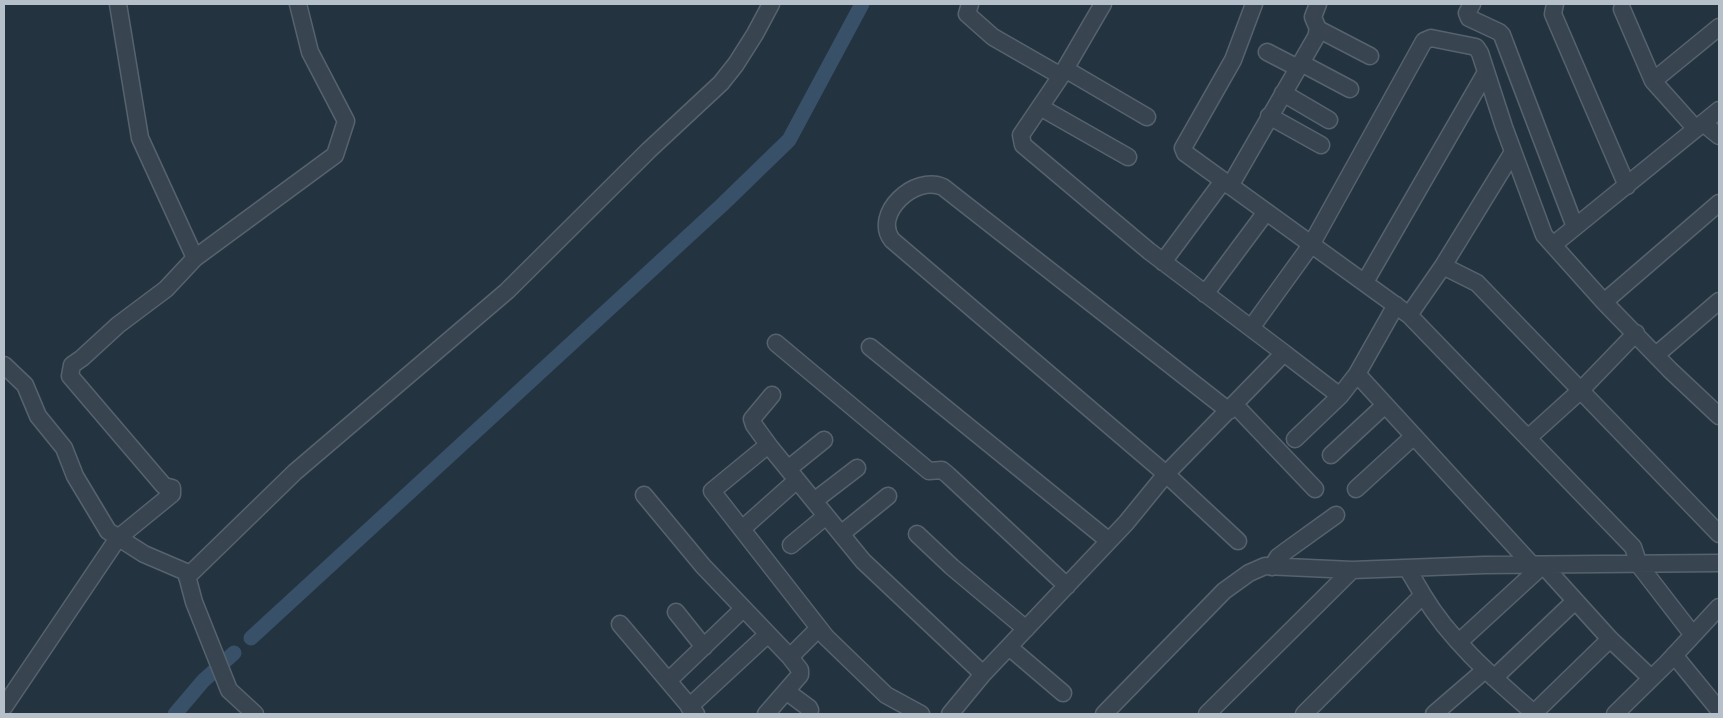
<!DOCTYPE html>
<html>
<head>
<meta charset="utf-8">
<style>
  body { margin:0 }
  #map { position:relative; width:1723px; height:718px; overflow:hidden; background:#243340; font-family:Raleway,sans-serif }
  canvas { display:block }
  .frame { position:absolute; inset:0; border:5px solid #b5c0cb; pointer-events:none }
</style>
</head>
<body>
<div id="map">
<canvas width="1723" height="718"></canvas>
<div class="frame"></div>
</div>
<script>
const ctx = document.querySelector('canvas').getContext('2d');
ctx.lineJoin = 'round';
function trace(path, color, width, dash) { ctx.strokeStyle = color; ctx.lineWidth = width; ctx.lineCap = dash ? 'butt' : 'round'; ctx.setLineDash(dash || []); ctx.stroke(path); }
trace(new Path2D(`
  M251 638 722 205 789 140 862 4
  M175 714 203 681 234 653`), '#385168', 15);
const minor = new Path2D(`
  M118 4 140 138 195 258
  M970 4 967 14 993 37 1061 76
  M1103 4 1061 76 1021 135 1023 145 1149 251 1284 353 1166 474 1238 541
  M1254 4 1233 60 1183 148 1185 153 1409 315 1633 547 1639 565 1693 635
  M1472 4 1467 13 1469 18 1499 32 1502 35 1575 227
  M1555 4 1553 14 1627 186
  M1622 9 1653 81 1719 27
  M1318 29 1370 56
  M1267 52 1298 68
  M1301 63 1350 89
  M1065 69 1147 117
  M1653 81 1696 129
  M1283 93 1329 120
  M1040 107 1128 157
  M1269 116 1321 145
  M1703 123 1719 136
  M1230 186 1316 37 1318 29 1313 17 1318 4
  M1553 245 1719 110
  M1163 262 1223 181
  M1443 266 1477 283 1719 534
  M1365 282 1485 74
  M1205 294 1266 212
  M1604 302 1719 203
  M1409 315 1443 266 1513 152
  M1251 328 1311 245 1424 41 1431 38 1476 47 1480 53 1504 127 1544 235 1604 302 1670 370 1719 416
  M776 343 929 471 942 470 948 475 1067 586
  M870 347 1109 541
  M1284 353 1340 396
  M1656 355 1719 301
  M4 365 25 385 38 416 64 448 75 476 108 531 144 554 186 572 194 602 229 690 255 714
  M1357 374 1532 565
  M772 395 752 419 754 425 770 447 863 561 983 674
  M1235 405 1315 489
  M1528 438 1581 390 1636 333
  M1295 439 1340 396 1357 374 1396 305
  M768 445 712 491 826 637 886 695 921 714
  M1331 455 1385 405
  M788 469 824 440
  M1356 489 1414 436
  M644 495 703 566 790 657
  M814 501 857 468
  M742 529 797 480
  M841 534 888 496
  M917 534 952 567 1026 629
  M791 545 826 516
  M1272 567 1278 557 1286 551 1336 515
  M1407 568 1423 595
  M187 577 295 472 507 291 649 150 721 83 736 64 755 34 771 4
  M676 612 704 647
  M620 624 696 714
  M1459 642 1543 565 1610 639 1651 678
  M1009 647 1063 693
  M1674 655 1719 710
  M1494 678 1575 601
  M668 681 743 609
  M786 691 809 708 810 710 809 714
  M4 707 118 538 172 494V488L164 486 70 376 72 365 82 358 118 325 166 289 195 258 335 155 346 121 310 52 298 4
  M689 707 768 634
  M1534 713 1610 639
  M766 714 800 675V670L790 657 819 628
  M950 714 983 674 1126 523 1166 474 892 240C872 214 915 174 943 187L1229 411
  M1104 714 1224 591 1249 573 1265 566 1352 570 1484 565 1719 563
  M1207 714 1352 570
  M1304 714 1423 595C1451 642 1495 679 1535 714
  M1434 714 1485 670
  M1615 714 1667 663 1719 607`);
trace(minor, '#56636e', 19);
trace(minor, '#384550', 16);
</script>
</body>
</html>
